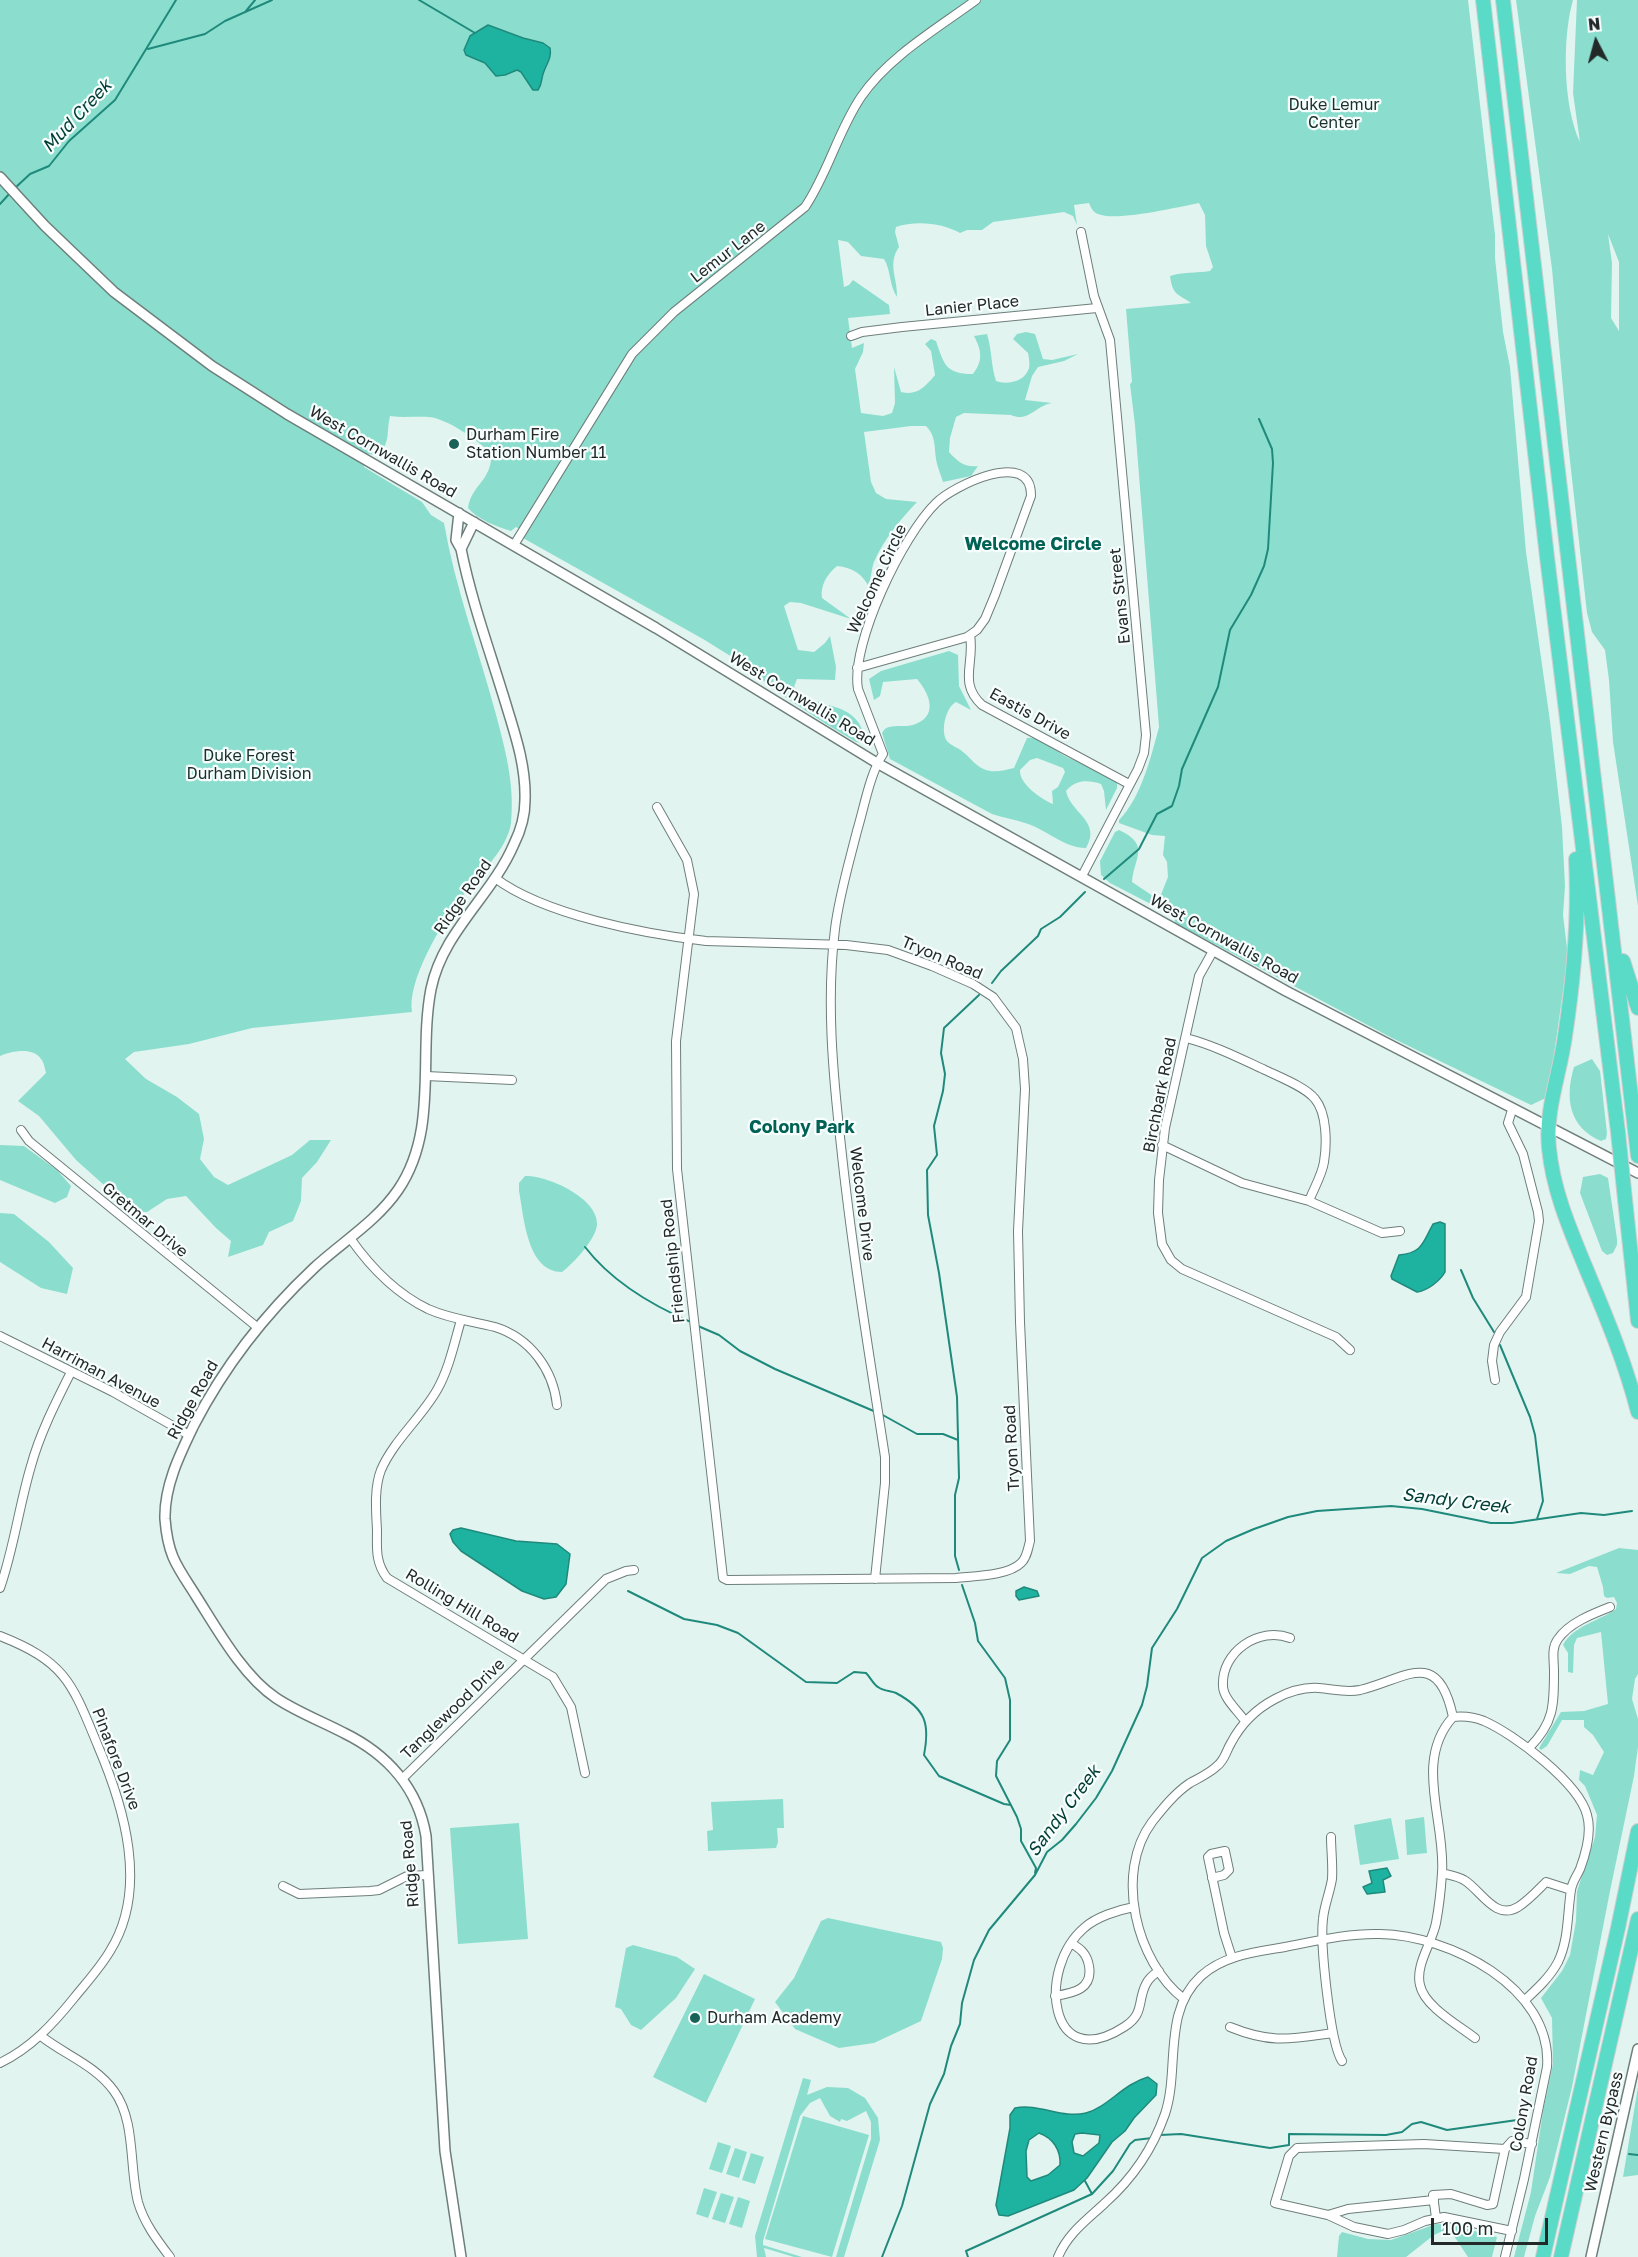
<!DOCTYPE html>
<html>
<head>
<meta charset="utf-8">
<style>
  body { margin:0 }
  #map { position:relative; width:1638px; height:2257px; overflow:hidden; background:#e2f4f0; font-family:"Golos Text",sans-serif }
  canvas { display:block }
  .north { position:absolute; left:1566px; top:12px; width:60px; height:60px; -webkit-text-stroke:4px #f7fefd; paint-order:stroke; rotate:354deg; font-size:16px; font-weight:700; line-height:24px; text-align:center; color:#222928 }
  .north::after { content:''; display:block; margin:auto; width:21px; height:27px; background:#222928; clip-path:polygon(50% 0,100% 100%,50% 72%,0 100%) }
  .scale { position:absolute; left:1431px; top:2218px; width:117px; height:27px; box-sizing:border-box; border:3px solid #222928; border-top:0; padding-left:8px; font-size:18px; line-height:21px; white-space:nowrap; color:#222928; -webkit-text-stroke:4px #f7fefd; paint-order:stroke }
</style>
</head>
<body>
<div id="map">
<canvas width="1638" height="2257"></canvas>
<div class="north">N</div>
<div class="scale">100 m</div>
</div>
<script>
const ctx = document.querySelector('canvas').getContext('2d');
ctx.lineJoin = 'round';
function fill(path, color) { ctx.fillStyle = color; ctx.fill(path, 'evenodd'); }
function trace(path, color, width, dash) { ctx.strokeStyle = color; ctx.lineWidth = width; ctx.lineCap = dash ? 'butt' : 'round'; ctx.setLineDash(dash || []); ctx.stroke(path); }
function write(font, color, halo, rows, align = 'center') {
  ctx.font = font + ' "Golos Text",sans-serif'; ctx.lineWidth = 4.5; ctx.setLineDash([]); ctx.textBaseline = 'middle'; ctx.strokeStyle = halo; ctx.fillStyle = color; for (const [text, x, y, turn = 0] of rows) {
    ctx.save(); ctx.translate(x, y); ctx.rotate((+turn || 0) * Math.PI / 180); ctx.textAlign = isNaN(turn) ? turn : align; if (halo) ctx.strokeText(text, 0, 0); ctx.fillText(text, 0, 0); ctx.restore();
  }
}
fill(new Path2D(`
  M0 0H1468L1495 235V258L1503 332 1510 367 1526 552 1550 721 1562 827 1565 886 1563 915 1568 956 1548 1097 1531 1105 1392 1038 1175 923 1174 916 1110 883 1101 875 1100 861 1115 832 1119 830C1151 845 1134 857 1132 882L1156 898 1160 897 1168 877 1167 862 1163 855 1165 836 1152 835 1119 823V820C1141 798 1151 757 1159 727L1135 425 1130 384 1132 382 1126 309 1191 303C1177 293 1173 296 1170 276 1181 272 1197 273 1210 271L1213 267 1206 246 1205 215 1199 203C1178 207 1116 222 1098 214 1093 212 1091 208 1089 203L1074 205 1077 225 1073 216 1064 212 993 222 982 230H967L960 233C943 223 916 220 896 227L895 232 899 247C887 264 898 279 897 297 889 285 891 270 884 259L861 256 848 242 838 240 844 287 849 285 853 280 889 305 890 314 848 318 852 348 864 343 863 352 855 369 861 413 883 416 892 413 895 403 894 367 901 392C917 396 925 387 935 375L931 351 925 344 931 339 936 341C944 364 945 374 973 374 983 361 982 351 974 336L987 334C992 350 991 366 996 381 1007 385 1025 382 1029 368 1030 364 1029 358 1028 353L1013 339 1017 334 1026 332 1035 334 1043 359 1052 360 1078 354 1064 361 1038 367 1032 376 1025 400 1052 403C1035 406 1028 423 1011 415L964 413 956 417 950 438 949 452C957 461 965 468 978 466L971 476 943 482C941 475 937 466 936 459 934 446 936 436 926 426H911L864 432 871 482 876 493 886 499 917 502C900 520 884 539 874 562 871 570 872 577 868 585 860 572 852 568 837 566 827 574 820 586 822 598L851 619 801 603 790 602 784 606 798 650 814 652 825 643 830 636 836 667 835 680 797 679 794 687C816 713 859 696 866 743L856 742 826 724 779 693 740 662 703 639 523 538 525 532 516 527 511 531C497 527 477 519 468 508 471 485 493 480 491 453 477 440 448 419 429 417 416 416 403 418 390 416 386 434 391 437 380 455L367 454 364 467 422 502 431 515 444 523C455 587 478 648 495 711 505 748 515 784 511 823 508 849 476 878 461 898 441 924 407 981 412 1012L252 1028 189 1044 134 1052 125 1059 146 1079 177 1097 199 1114 204 1139 200 1159 214 1177 228 1185 292 1155 310 1140H331L317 1162 302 1178 301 1201 293 1221 269 1232 263 1245 228 1257 231 1241 216 1228 186 1196 167 1199 147 1212 133 1211 76 1160 39 1116 18 1101 46 1073C45 1069 44 1062 41 1059 33 1047 12 1051 0 1056Z
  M1516 0H1573C1562 38 1563 106 1580 142L1573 93 1577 0H1638V906L1613 742 1609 680 1605 650 1592 632 1587 613 1568 443 1552 269ZM1608 234 1619 262V331L1611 318 1612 263Z
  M949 651 958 655 959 686 971 710 956 702C946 707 940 731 947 741 951 746 959 748 963 752 971 758 976 767 986 770 995 773 1005 770 1014 768L1027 738C1044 736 1055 752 1069 758 1086 766 1102 770 1117 782V788L1106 810 1104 791 1101 784C1088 780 1076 779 1066 791 1071 814 1102 821 1086 848 1064 848 1046 829 1025 823 1014 819 1003 818 992 814L890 759 882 733C884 730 885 728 889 727 896 725 905 727 913 725 939 717 930 694 917 679L883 682 880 696 874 700 869 679 881 671ZM1037 758 1063 768 1065 772 1058 787 1052 791 1053 804C1041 799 1019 784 1020 770L1030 760Z
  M1592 1059 1600 1071 1607 1133 1606 1139 1601 1141C1568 1127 1565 1097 1574 1067Z
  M0 1145 24 1146 57 1170 71 1186 67 1197 55 1203 0 1180Z
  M1600 1174 1608 1178 1617 1239V1245L1613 1253 1607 1255 1602 1251 1580 1193 1583 1177Z
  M525 1176C547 1175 598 1198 597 1224 597 1238 573 1264 562 1272 527 1272 524 1217 519 1191V1183Z
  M0 1213 14 1214 49 1242 73 1268 67 1294 41 1288 0 1262Z
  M1619 1548 1638 1550V1674L1635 1679 1632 1699 1638 1719V1747L1634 1776 1610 1891 1572 2087 1550 2177 1535 2216 1524 2257H1514L1531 2192 1543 2111 1553 2064 1552 2018 1541 1998 1562 1971 1570 1955 1576 1921 1577 1891 1595 1837 1597 1815 1585 1786 1579 1780 1580 1770 1593 1775 1604 1752 1593 1735 1584 1727V1720H1562L1547 1746 1541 1750 1539 1748 1561 1712 1584 1711 1608 1704 1601 1632 1577 1638 1574 1645 1573 1673 1568 1672V1653L1563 1645C1573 1626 1599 1621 1616 1609L1617 1603 1614 1597 1607 1598 1604 1596 1603 1587 1597 1567 1589 1566 1570 1574 1556 1573Z
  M783 1799 784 1828H777L778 1842 776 1848 708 1851 707 1831 713 1830 711 1802Z
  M1424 1817 1427 1853 1407 1855 1405 1820Z
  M1391 1818 1399 1859 1360 1865 1354 1825Z
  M519 1823 528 1939 458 1944 450 1828Z
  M828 1918 941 1942 943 1948 942 1959 921 2021 874 2043 839 2048 795 2029 775 2002 794 1978 821 1921Z
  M633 1945 677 1957 695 1969 676 1998 641 2030 631 2025 621 2009 615 2007 626 1948Z
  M704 1974 755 1999 706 2103 653 2077Z
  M803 2078 811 2080 807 2095 827 2087 848 2088 865 2098 878 2118 880 2140 844 2257H836L871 2139V2122L866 2111 847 2121 841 2119 840 2122 830 2116 820 2098 810 2103 800 2116 763 2241V2245L802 2257H794L764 2248 766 2257H757L755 2236Z
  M1638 2087V2175L1623 2177Z
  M803 2116 869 2135 832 2257 765 2239Z
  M718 2142 731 2146 722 2173 709 2169Z
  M735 2148 747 2152 739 2178 726 2174Z
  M751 2153 764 2157 755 2184 742 2180Z
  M704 2188 717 2192 708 2218 696 2214Z
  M721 2193 734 2197 725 2223 712 2219Z
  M738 2197 750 2201 742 2228 729 2224Z
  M1436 2224 1452 2225 1497 2237 1492 2257H1468L1452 2233 1445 2230 1434 2235 1406 2257H1337L1339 2236 1342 2232 1368 2239 1391 2240Z`), '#8bdece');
const water = new Path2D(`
  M488 25 523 38 543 43 550 48C552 59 546 64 543 74 541 81 542 84 538 90H533L521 72 517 70 505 75 496 76 485 63 466 55 464 50 470 36Z
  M1440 1222 1445 1224V1272C1440 1281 1427 1291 1417 1292L1392 1279 1391 1276 1399 1255C1423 1253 1423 1242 1433 1224Z
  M461 1528 516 1541 557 1544 570 1554 566 1584 556 1597 544 1599 522 1591 461 1551 453 1542 450 1534 453 1530Z
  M1024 1587 1037 1591 1039 1596 1019 1600 1016 1596V1591Z
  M1387 1868 1391 1876 1383 1880 1385 1892 1367 1894 1363 1887 1372 1883 1369 1871Z
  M1148 2077 1157 2084 1156 2095 1134 2118 1125 2131 1112 2142 1087 2178 1074 2190 1008 2216 999 2215 996 2205 1010 2128V2115L1015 2108C1039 2103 1062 2119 1086 2113 1108 2107 1123 2084 1148 2077ZM1039 2133C1053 2138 1061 2150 1060 2165L1048 2175 1031 2181 1027 2177 1026 2151 1029 2140ZM1082 2133 1100 2135 1099 2143 1083 2156 1074 2153 1072 2142 1075 2134Z`);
fill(water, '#1eb3a0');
trace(water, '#1f8a7c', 1.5);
trace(new Path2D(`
  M419 0 475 33
  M246 11 255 0
  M148 49 205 34 225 21 272 0
  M15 188 30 174 49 166 69 141 115 100 176 0
  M0 204 11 192
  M1104 879 1139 849 1157 814 1172 806 1179 786 1182 769 1218 687 1230 630 1251 595 1264 566 1268 549 1273 463 1272 449 1259 419
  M992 983 1001 971 1038 936 1041 929 1060 917 1085 892
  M585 1247C612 1282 653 1306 693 1323
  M1461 1270 1473 1298 1494 1332
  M698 1326 719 1335 740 1351 775 1369 876 1412
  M1500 1345 1530 1417 1535 1435 1543 1501 1537 1519
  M881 1414 917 1434H943L958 1440
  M959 1570 955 1556V1495L959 1478 957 1397 939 1273 928 1215 927 1170 937 1155 934 1126 943 1091 945 1074 941 1053 944 1028 979 995
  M962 1585 975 1623 978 1641 1005 1678 1010 1700V1740L997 1761 996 1776 1017 1817 1021 1829V1841L1036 1868 1035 1873
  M628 1591 684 1619 717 1625 738 1633 806 1682 837 1683 854 1672 866 1673C870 1677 874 1685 878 1687 883 1691 891 1691 896 1693 926 1709 930 1724 924 1755L939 1776 1004 1804 1011 1805
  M1160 2135 1181 2134 1270 2148 1289 2145V2134L1386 2135 1402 2132 1412 2124 1421 2122 1447 2130 1517 2120
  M1629 2154 1638 2155
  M1085 2181 1092 2194
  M882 2257 902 2206 930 2104 944 2074 951 2046 960 2024 962 2003 974 1960 989 1930 1035 1875 1047 1852 1062 1840 1076 1824 1096 1798 1112 1771 1142 1705 1147 1686 1152 1648 1177 1609 1202 1558 1226 1541 1254 1529 1288 1517 1317 1511 1391 1506 1422 1509 1491 1523H1512L1581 1513 1604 1515 1632 1511
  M968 2257 966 2251 1092 2194 1113 2171 1130 2144 1135 2140 1152 2138`), '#1f8a7c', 2);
const minor = new Path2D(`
  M1081 232 1094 296 1110 340 1146 735 1144 753 1138 769 1082 876
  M851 336 862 332 902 327 1097 308
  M514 545 632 354 674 312 805 207C828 173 838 131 861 97 888 57 938 28 976 0
  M970 635C975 663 958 683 982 705L1129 784
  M857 668 967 637 977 630 985 619 995 595 1031 496C1032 447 953 486 936 503 903 535 850 644 858 689L883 754C870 773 864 808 857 831 849 863 839 896 835 929 826 1000 833 1075 841 1146 852 1250 869 1353 885 1457V1483L875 1579
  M495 878C544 915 645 934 706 941L846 945 888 950 932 966 973 984 993 997 1016 1028 1023 1059 1025 1089 1018 1231 1020 1322 1030 1541C1028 1548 1027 1558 1021 1563 1008 1576 973 1576 956 1578L727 1580 723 1578 677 1169 676 1041 694 894 687 860 657 807
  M1213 951 1199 976 1165 1128 1159 1180 1158 1213 1162 1244 1171 1260 1182 1269 1336 1337 1350 1350
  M1186 1038C1213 1045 1237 1057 1263 1069 1277 1076 1306 1087 1315 1099 1327 1113 1327 1144 1324 1162 1322 1175 1314 1188 1309 1201
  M426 1076 512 1080
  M21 1130 29 1141 257 1327
  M1162 1145 1242 1183 1309 1201 1382 1233 1400 1231
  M350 1238C371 1268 395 1293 428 1309 450 1319 472 1321 495 1327 530 1338 553 1369 557 1405
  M461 1320C454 1344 449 1369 437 1390 421 1418 394 1440 381 1470 374 1488 376 1511 377 1530 377 1548 375 1562 387 1578L553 1677 571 1707 585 1773
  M0 1336 113 1392 189 1435
  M1495 1380 1492 1361 1494 1345 1500 1332 1526 1297 1539 1221 1538 1212 1523 1154 1508 1123 1512 1110
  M0 1588C14 1548 19 1506 31 1466 40 1433 56 1402 71 1372
  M0 1636C66 1662 72 1683 98 1746 124 1807 149 1889 110 1951 100 1968 86 1983 74 1998 53 2024 31 2048 0 2063
  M1453 1717C1463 1716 1474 1717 1484 1721 1514 1734 1579 1783 1587 1815 1592 1832 1586 1853 1580 1869 1577 1876 1572 1882 1571 1890 1567 1915 1569 1939 1558 1962 1550 1977 1537 1989 1525 2000
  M1245 1721C1238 1711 1223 1698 1223 1686 1221 1652 1259 1626 1290 1638
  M1529 1748C1554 1723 1554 1706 1554 1671 1554 1660 1551 1648 1558 1639 1569 1623 1592 1614 1610 1607
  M402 1779 606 1579 626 1571 634 1570
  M1331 1837C1331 1850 1333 1865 1332 1879 1330 1892 1324 1906 1323 1919 1320 1943 1330 2043 1342 2061
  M1442 1873C1449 1875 1458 1876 1464 1880 1481 1890 1495 1921 1518 1907 1528 1901 1537 1891 1546 1882L1571 1890
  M1212 1878 1224 1875 1229 1870 1225 1851 1211 1854 1208 1857 1224 1933 1232 1958
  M283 1886 299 1894 370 1891 379 1890 407 1876 428 1875
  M1134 1907C1118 1910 1096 1917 1084 1928 1037 1968 1048 2076 1124 2027 1145 2014 1137 2001 1146 1984 1149 1978 1154 1974 1159 1971
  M1055 1996C1074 1993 1093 1989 1089 1966 1087 1954 1081 1949 1071 1943
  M1184 1999C1136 1962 1114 1873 1152 1822 1163 1808 1175 1793 1190 1783 1199 1778 1210 1773 1217 1766 1225 1760 1226 1751 1231 1743 1241 1724 1256 1709 1275 1699 1288 1692 1304 1687 1319 1688 1333 1689 1346 1693 1360 1690 1406 1679 1438 1646 1453 1717 1413 1761 1446 1822 1442 1873 1441 1889 1439 1907 1436 1923 1432 1943 1415 1965 1420 1985 1424 2006 1458 2025 1475 2038
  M1230 2027C1272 2044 1290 2039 1333 2033
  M41 2036C65 2055 95 2065 114 2091 136 2121 129 2167 138 2202 144 2223 157 2240 170 2257
  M1505 2149 1424 2144 1297 2148 1289 2156 1275 2203 1328 2215 1354 2227 1388 2234 1404 2230 1425 2221 1444 2217 1512 2231
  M1328 2215 1348 2209 1434 2200
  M1436 2218 1433 2195 1451 2194 1487 2205 1493 2204 1505 2149 1512 2141 1532 2144
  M1058 2257C1068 2233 1087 2220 1105 2203 1132 2179 1153 2148 1165 2114 1180 2069 1162 2012 1201 1976 1224 1955 1256 1952 1285 1947 1316 1941 1348 1933 1380 1934 1448 1935 1553 1987 1547 2067L1524 2179 1505 2257`);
const tertiary = new Path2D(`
  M0 177 45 226 114 292 212 366 287 414 656 628 877 763 1286 991 1638 1173
  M459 513 456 540 461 549C472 604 492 657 508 711 517 740 526 769 525 800 525 816 521 830 514 844 492 896 443 931 431 989 418 1056 439 1130 398 1190 376 1222 342 1242 314 1268 265 1314 225 1365 194 1425 180 1454 164 1486 165 1519 166 1532 168 1545 173 1557 179 1571 188 1583 196 1596 217 1629 243 1676 276 1698 297 1712 321 1721 344 1733 387 1754 418 1788 426 1836L445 2151 461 2257
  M461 549 474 522
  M1591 2257 1638 2049`);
const motorway = new Path2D(`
  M1483 0 1547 557 1618 1132
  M1503 0 1638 1156
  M1576 859C1579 918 1574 977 1565 1036 1560 1074 1545 1110 1549 1148 1553 1190 1569 1227 1585 1266 1605 1314 1625 1361 1638 1412
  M1623 961 1638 1008
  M1624 1190 1638 1321
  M1543 2257 1618 1928 1638 1831
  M1561 2257 1638 1919`);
trace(minor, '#6e7e7b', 10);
trace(tertiary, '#6e7e7b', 12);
trace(motorway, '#ced0d0', 16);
trace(minor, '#fff', 8);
trace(tertiary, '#fff', 9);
trace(motorway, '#5adbc7', 14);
const motorwayBridge = new Path2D(`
  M1618 1132 1624 1190`);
trace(motorwayBridge, '#ced0d0', 16, []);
trace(motorwayBridge, '#5adbc7', 14);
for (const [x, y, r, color] of [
  [454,444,6,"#196257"],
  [695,2018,6,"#196257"]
]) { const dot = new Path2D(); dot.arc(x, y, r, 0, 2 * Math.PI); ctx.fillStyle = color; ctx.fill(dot); trace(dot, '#f7fefd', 2); }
write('16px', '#182f2b', '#f7fefd', [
  ["Duke Lemur",1334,105],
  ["Center",1334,123],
  ["Duke Forest",249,756],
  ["Durham Division",249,774]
]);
write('16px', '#222928', '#f7fefd', [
  ["Lemur Lane",728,252,-38],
  ["Lanier Place",972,306,-6],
  ["West Cornwallis Road",383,452,30],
  ["Welcome Circle",877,579,-65],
  ["Evans Street",1120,596,-96],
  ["West Cornwallis Road",802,699,31],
  ["Eastis Drive",1030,714,29],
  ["Ridge Road",463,897,-55],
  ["West Cornwallis Road",1224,939,29],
  ["Tryon Road",942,958,23],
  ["Birchbark Road",1160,1095,-79],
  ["Welcome Drive",862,1204,83],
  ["Gretmar Drive",145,1220,40],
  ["Friendship Road",673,1261,-96],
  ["Harriman Avenue",101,1373,28],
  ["Ridge Road",193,1400,-61],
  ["Tryon Road",1012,1448,-93],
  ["Rolling Hill Road",462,1606,31],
  ["Tanglewood Drive",453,1709,-44],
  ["Pinafore Drive",116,1759,69],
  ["Ridge Road",410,1864,-95],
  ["Colony Road",1524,2104,-80],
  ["Western Bypass",1604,2132,-77]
]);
write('16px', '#222928', '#f7fefd', [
  ["Durham Fire",466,435],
  ["Station Number 11",466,453],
  ["Durham Academy",707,2018]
], 'left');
write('italic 18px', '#003d35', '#f7fefd', [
  ["Mud Creek",77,116,-47],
  ["Sandy Creek",1456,1501,7],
  ["Sandy Creek",1064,1811,-53]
]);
write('bold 18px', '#006155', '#f7fefd', [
  ["Welcome Circle",1033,544],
  ["Colony Park",802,1127]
]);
</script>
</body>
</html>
